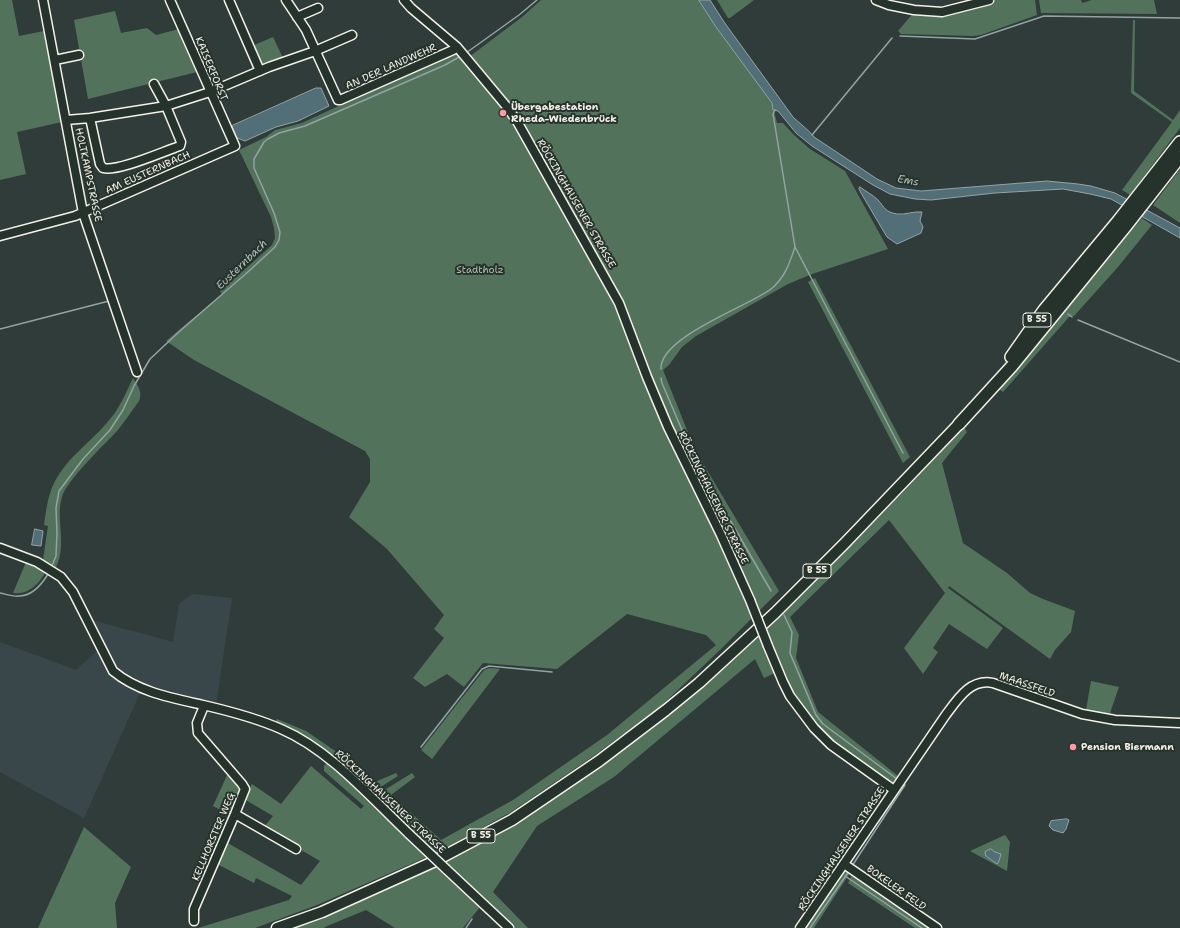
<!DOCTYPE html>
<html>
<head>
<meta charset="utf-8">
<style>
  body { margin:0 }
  canvas { display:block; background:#2f3c3a }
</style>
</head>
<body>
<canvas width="1180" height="928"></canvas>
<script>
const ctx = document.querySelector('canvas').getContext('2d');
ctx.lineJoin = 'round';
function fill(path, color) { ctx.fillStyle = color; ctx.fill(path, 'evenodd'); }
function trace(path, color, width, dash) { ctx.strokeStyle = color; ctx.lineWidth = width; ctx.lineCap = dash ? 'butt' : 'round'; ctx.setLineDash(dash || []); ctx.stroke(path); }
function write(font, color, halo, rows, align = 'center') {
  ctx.font = font + ' "Shantell Sans",sans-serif'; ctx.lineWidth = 4; ctx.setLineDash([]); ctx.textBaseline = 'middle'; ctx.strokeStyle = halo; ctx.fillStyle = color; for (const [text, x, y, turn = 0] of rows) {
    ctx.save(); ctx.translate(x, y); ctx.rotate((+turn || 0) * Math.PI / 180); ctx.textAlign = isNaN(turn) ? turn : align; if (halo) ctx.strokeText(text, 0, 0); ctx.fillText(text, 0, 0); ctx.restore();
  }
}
fill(new Path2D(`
  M192 594 232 598 216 705 146 687 124 675 116 668 92 620 173 642 179 604Z
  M0 642 76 670 97 651 111 676 116 680 140 693 84 818 0 772Z`), '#3a474a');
fill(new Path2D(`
  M0 0H12L19 36 44 31 62 122 17 132 26 174 0 180Z
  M541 0H699L716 27 772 103 777 123H783L794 135 810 149 845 171 888 249 812 274 788 284 696 336 682 347 669 365 663 370 695 450 779 591 721 649 661 706 595 755 511 812 435 854 378 800V794L412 773 415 777 391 795 441 840 513 800 607 735 716 645 706 635 627 614 557 669 483 663 464 687 447 674 425 687 413 678 444 638 434 629 444 615 387 549 349 517 370 482V459L365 451 194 360 166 341 222 294 216 285 244 270 272 245 275 238 274 228 271 217 239 150 266 137 275 130 302 123 457 51 465 60 522 17Z
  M717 0H754L730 18H728Z
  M996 0H1035L1037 15 981 35 973 36 901 34 898 31 915 11 954 12Z
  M1039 0H1081L1082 3 1092 0H1154L1157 14 1041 13Z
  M115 11 121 33 147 28 156 35 179 29 197 72 88 99 74 20Z
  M1133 20H1135L1134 91 1173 120 1180 110V128L1130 195 1122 190 1172 122 1131 93Z
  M273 37 283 58 264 65 260 64 252 46Z
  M1180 169V223L1153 205Z
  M1142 218 1152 225 1118 267 1074 316 1069 317 1003 392 999 389Z
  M815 278 910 457 903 463 808 282Z
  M133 378C138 386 143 392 139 401 132 411 125 421 117 431 102 447 72 475 63 494 54 517 68 543 56 567L43 560 48 526 44 525C46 511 48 495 54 483 68 455 96 439 114 414 122 403 127 390 133 378Z
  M964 427 967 432 942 463 963 543 1007 573 1030 593 1043 599 1075 611 1071 632 1055 650 1050 659 949 586 948 588 1003 628 987 649 949 624 933 648 938 652 923 674 904 648 945 593 889 520 790 617 799 635 796 658 818 712 898 776 892 784C856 758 816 733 793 694 781 674 774 651 765 629 834 564 900 497 964 427Z
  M26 562 46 571C39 584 29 595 13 593Z
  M759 635 775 673 764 678 755 659 614 777 537 826 493 892 528 928H515L445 862 516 825 602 765 670 715Z
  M489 668 500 669 432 759 421 750 484 670Z
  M1091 681 1119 687 1109 716 1086 710Z
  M277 719 306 731 341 755 375 782 396 773 398 776 374 791H368L275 723Z
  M327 762 429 856 317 905 255 928H198L289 900 292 896 256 878 254 883 219 865 218 860 226 842 301 885 320 861 263 828 273 816 244 799 252 784 281 804 311 766 361 809 364 806 324 771V766Z
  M228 773 242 789 232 816 213 806Z
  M84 827 131 867 115 903 117 928H38Z
  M1005 835 1010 842 1007 871 970 851Z
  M437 866 481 906 463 928H395L366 910 327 926 324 928H291L323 917Z
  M843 868 850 873 814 928H803Z
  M852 875 930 928H915L848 883Z`), '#52725b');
const water = new Path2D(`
  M699 0H710L724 22 793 117C797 121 813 134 814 137L877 179 896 188 921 191 1047 181 1078 184 1091 186 1115 193 1180 228V238L1111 199 1090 194 1063 189 995 193 931 200 915 199 890 194 873 185 812 146 796 133 778 111 773 110 772 103 716 27Z
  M316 88H321L329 106 298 121 276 127 245 141 237 138 232 126Z
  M860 187C865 191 873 195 878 200 885 208 885 212 897 214 906 215 913 211 922 212L920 221 923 227 921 233 897 244 887 237 861 193 859 189Z
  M35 529 43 531 41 546 32 545Z
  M1067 819 1069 820 1066 829 1063 833 1053 830 1049 826 1051 821Z
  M991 849 995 852 1001 854 999 861 997 864 986 856 985 852Z`);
fill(water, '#526f77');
trace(water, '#93a3a4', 1);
trace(new Path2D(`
  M900 36 975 39 1044 16 1180 18
  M466 53 519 15 537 0
  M775 110 773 114 795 247 903 453
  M812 135 892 38
  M82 222 92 251
  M1068 314 1072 317
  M1078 320 1180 362
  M0 329 109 301V302
  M661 369C659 337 749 306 771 289 785 278 790 262 795 247
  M661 378 662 383 693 456 771 591
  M51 568 56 556 57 533 56 508 59 491 83 459 110 430 123 410 134 386 150 359 181 330 249 271 275 247 279 240 280 232 274 213 254 168V159L264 142 268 139 279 133 305 126 445 65 461 56
  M0 593C6 594 13 597 19 596 32 596 42 584 48 574
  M784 615 792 632 790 653 816 715 823 724 897 779
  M421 747 482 669 489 666 552 672
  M852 866 905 785 903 783
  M845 876 922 928
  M466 928 472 919
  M810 928 849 871`), '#93a3a4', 1.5);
const minor = new Path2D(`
  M43 0 83 213 137 372
  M229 0 260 71
  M286 0 306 30 338 100H340L453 50 457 47
  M404 0 411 8 457 47 507 107 518 123 619 303 647 377 668 427 721 535 750 600
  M876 0 889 5 914 10 942 12 989 0
  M297 17 318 8
  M55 60 79 55
  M90 118 100 164 103 168C118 172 164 151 180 146L181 142 166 106 154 84
  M66 120 90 118 166 106 210 92 269 67 315 51 352 35
  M0 236 75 216 235 146 170 0
  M0 548 37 562 61 577 73 592 113 671C138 692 172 698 203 705 229 711 256 718 281 729 330 750 371 798 409 834
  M768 646 783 682 790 696 814 728 831 745 894 790
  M235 814 296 849
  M844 864 937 928
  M446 869 509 928
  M194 921V909L235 814 245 789 242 784 198 733 197 723 204 706
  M800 928 945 716C957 700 970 678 993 683L1082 714 1115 720 1180 723`);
const major = new Path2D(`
  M277 928 322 912 433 862 512 820 599 761 666 710 699 683 775 613 845 543 959 424`);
const highway = new Path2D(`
  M1011 357 1044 310 1118 221 1180 142
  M959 424 1012 366 1126 226 1180 157`);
trace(minor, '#f4f1e8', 11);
trace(major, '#f4f1e8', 13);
trace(highway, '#f4f1e8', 14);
trace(minor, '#26332d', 8);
trace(major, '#26332d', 10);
trace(highway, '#26332d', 11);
const minorBridge = new Path2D(`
  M750 600 768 646
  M409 834 446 869`);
trace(minorBridge, '#f4f1e8', 11, []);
trace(minorBridge, '#26332d', 8);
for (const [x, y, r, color] of [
  [503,113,4,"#ff9aa2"],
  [1073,747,4,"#ff9aa2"]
]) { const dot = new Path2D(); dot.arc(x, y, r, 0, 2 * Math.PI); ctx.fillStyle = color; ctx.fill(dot); trace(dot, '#26332d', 1.5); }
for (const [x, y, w] of [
  [1037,320,28],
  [817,571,28],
  [481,836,28]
]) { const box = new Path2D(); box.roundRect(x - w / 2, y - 7, w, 14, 3); ctx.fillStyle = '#26332d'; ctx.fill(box); trace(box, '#f4f1e8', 1); }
write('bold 9px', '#f4f1e8', null, [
  ["B 55",1037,320],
  ["B 55",817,571],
  ["B 55",481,836]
]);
write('10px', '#f4f1e8', '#26332d', [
  ["AN DER LANDWEHR",391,67,-24],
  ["KAISERFORST",211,69,67],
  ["AM EUSTERNBACH",148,173,-24],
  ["HOLTKAMPSTRASSE",88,175,78],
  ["RÖCKINGHAUSENER STRASSE",576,204,60],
  ["RÖCKINGHAUSENER STRASSE",713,498,64],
  ["MAASSFELD",1027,685,19],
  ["RÖCKINGHAUSENER STRASSE",390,802,43],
  ["KELLHORSTER WEG",214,837,-67],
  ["RÖCKINGHAUSENER STRASSE",842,849,-56],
  ["BOKELER FELD",896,888,35]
]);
write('bold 10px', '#f4f1e8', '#26332d', [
  ["Übergabestation",511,107],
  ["Rheda-Wiedenbrück",511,119],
  ["Pension Biermann",1081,747]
], 'left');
write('10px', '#b3beb0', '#26332d', [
  ["Stadtholz",480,270]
]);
write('italic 11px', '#b3bdbb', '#26332d', [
  ["Ems",908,181,10],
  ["Eusternbach",242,265,-44]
]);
</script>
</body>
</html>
